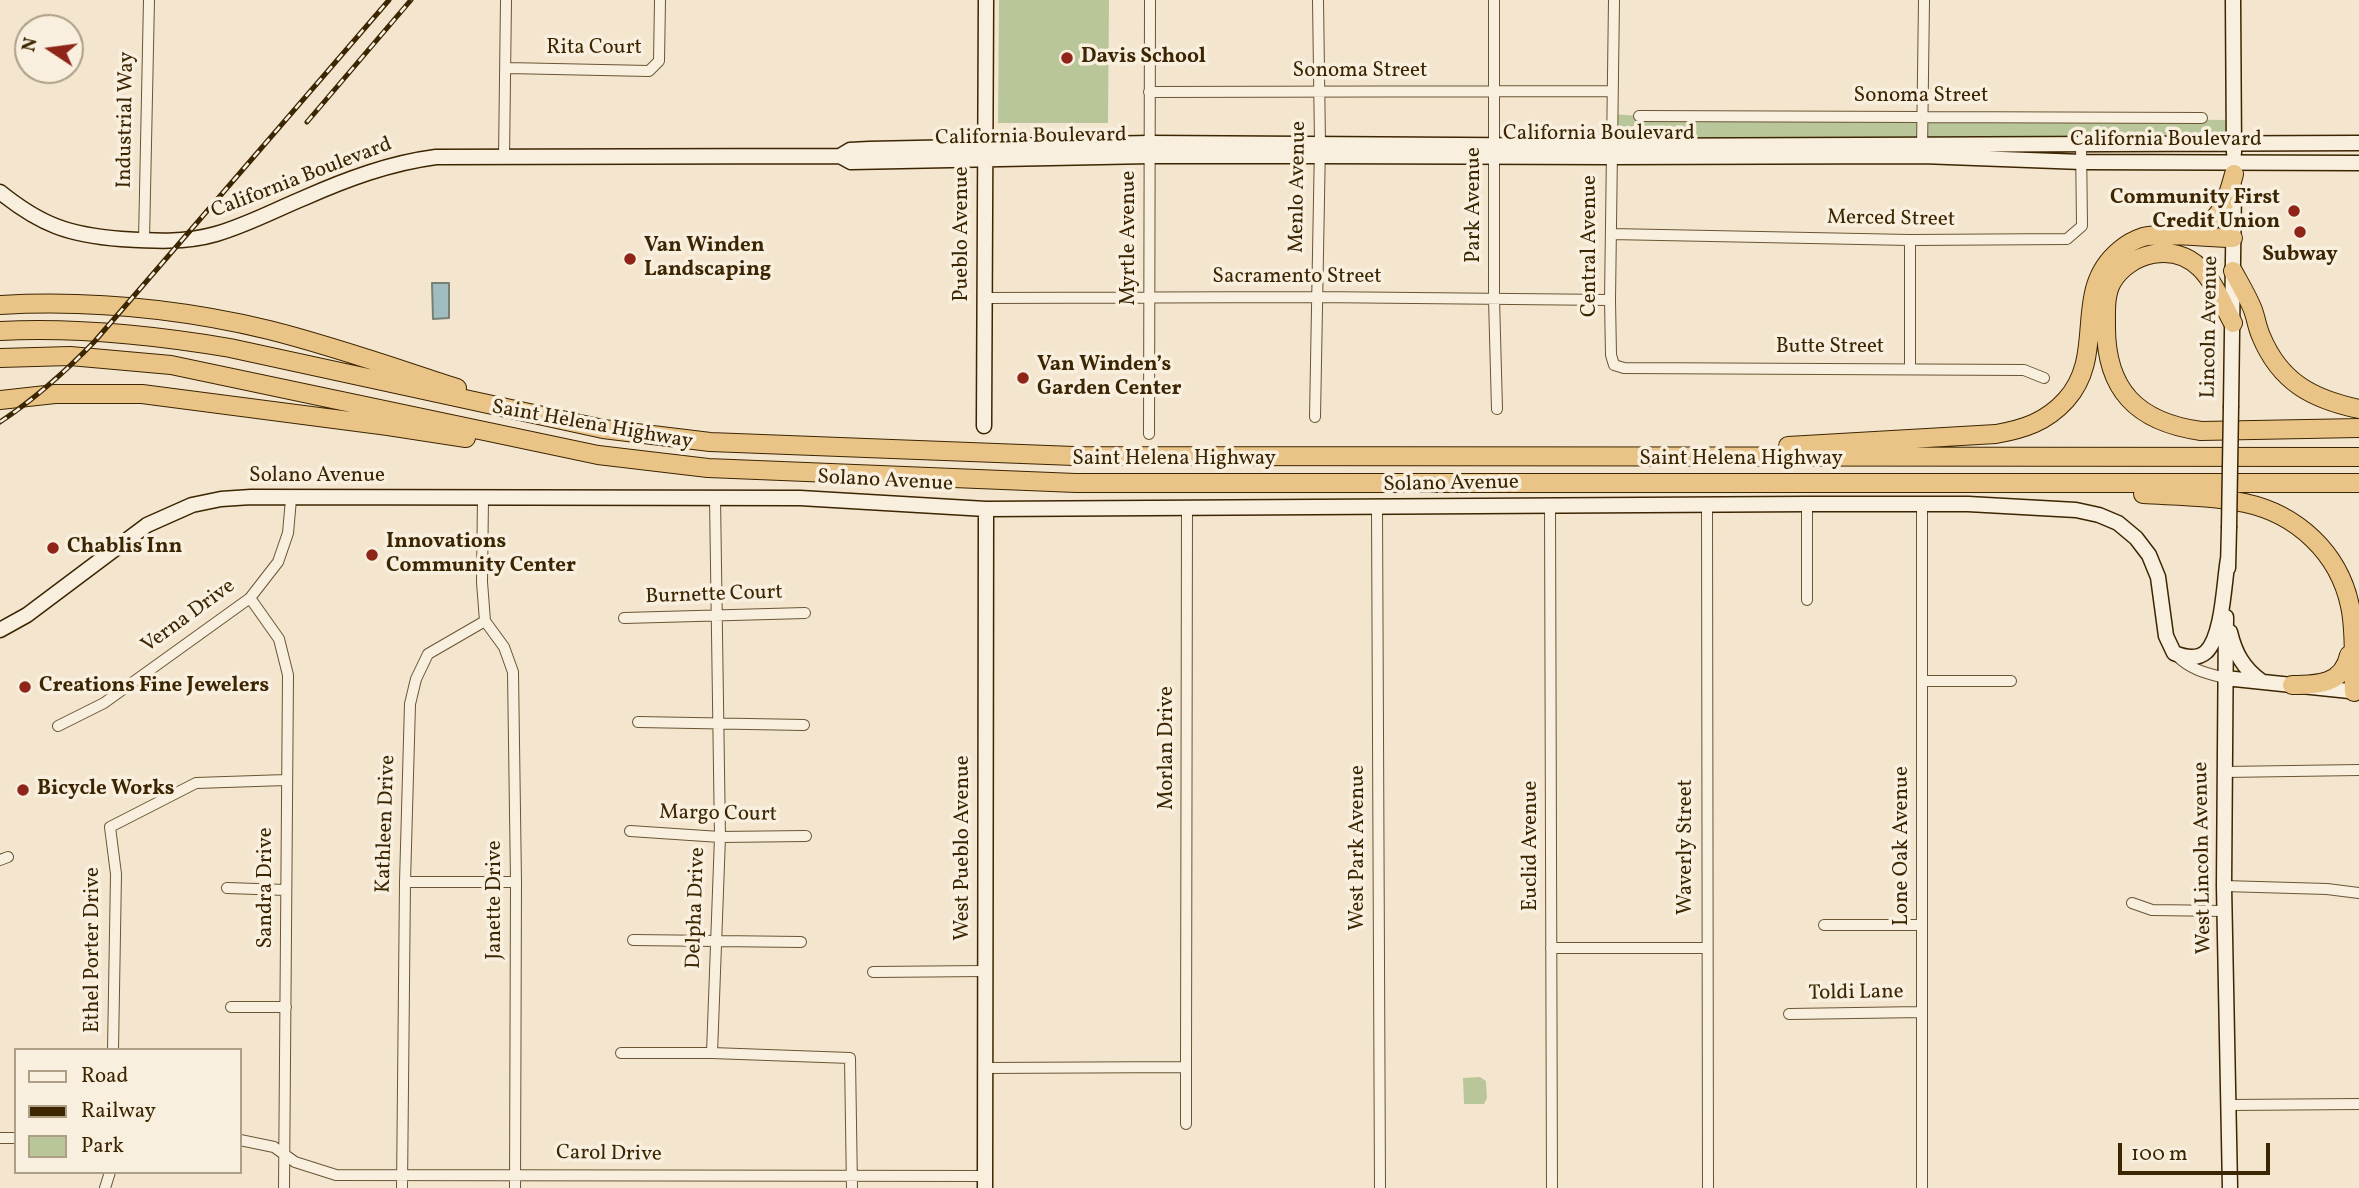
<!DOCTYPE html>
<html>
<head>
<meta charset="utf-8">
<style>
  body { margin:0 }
  #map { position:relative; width:2359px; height:1188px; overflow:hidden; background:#f4e6ce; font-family:Vollkorn,serif }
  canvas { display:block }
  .legend { position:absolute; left:14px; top:1048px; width:228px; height:126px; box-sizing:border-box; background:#f8efdf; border:2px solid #ad9e86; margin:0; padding:9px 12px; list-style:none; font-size:21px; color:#3c2501 }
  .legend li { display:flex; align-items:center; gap:14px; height:35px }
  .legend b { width:35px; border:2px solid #ad9e86 }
  .north { position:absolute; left:14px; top:14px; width:70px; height:70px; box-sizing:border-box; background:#f8efdf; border:2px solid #ad9e86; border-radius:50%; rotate:283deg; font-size:19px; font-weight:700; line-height:28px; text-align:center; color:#3c2501 }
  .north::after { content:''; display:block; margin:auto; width:24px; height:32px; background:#8f2418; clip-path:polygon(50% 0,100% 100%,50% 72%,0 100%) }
  .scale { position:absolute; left:2118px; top:1143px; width:152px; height:32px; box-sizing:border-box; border:4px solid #3c2501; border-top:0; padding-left:9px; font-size:21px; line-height:24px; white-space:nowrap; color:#3c2501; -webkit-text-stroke:5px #f8efdf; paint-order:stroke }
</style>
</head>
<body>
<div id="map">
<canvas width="2359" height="1188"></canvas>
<ul class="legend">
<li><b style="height:9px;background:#f8efdf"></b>Road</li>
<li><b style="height:9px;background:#3c2501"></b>Railway</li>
<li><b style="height:19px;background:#b9c69a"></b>Park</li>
</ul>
<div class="north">N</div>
<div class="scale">100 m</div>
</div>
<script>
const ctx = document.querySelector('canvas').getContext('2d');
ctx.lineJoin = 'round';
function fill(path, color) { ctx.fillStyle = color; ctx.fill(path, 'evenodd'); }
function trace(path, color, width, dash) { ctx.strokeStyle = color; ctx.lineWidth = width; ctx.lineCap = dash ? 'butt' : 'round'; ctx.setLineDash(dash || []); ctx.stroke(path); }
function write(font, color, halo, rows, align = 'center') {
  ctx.font = font + ' Vollkorn,serif'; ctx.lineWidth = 7; ctx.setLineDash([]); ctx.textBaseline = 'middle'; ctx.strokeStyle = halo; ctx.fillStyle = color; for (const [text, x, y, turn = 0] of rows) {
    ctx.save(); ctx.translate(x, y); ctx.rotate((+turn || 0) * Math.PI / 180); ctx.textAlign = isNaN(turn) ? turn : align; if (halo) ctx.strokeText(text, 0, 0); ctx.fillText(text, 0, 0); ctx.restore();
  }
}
fill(new Path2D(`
  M999 0H1109L1108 123H998Z
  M1612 114 1639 116 2234 120 2233 144 1611 146Z
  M1480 1077 1486 1081 1487 1098 1484 1104H1464L1463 1078Z`), '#b9c69a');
const water = new Path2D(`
  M432 283H449V318L433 319Z`);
fill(water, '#9fbdc0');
trace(water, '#778074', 2);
const street = new Path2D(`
  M1494 0V299L1497 409
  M1614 0 1610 300 1611 355 1614 365 1624 368 2024 370 2044 378
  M507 68 649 71 659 61 660 0
  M1149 92 1612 91
  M1639 116 2202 118
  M1922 150 1924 0
  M504 157 506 0
  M1611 234 1910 240 2067 239 2082 226 2081 142
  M144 240 149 0
  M984 298 1316 297 1610 300
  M1910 368V240
  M1315 417 1320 144 1318 0
  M1149 434 1150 0
  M1550 505 1552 1188
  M1707 505 1708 1188
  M1922 505V1188
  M1377 507 1380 1188
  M250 598 279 639 288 675 284 1188
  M1807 600V504
  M624 618 805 613
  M485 621 504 647 513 672 516 882 515 1188
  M2177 656C2191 670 2206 673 2225 678
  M1922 681H2011
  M638 722 804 725
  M58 726 104 703 250 598 278 562 288 533 291 499
  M2224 772 2359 770
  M630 831 720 837 806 836
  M0 860 8 857
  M405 882H516
  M2224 886 2327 889 2359 893
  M227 888 286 890
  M2132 903 2152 910 2225 911
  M1824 925H1922
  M633 940 801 942
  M1551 948H1706
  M873 972 984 971
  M231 1007H286
  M1789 1014 1922 1012
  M113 1050 116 874 110 827 196 783 286 780
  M621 1053H712L850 1058 852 1188
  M712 1053 720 837 715 498
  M985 1068 1186 1067 1187 507
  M2229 1105 2359 1104
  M1186 1124V1067
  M0 1138H16
  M240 1140 274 1147 295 1162 336 1175 986 1176
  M105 1188 110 1172
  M402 1188 405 882 410 704 416 679 428 654 485 621 482 582 483 498`);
const secondary = new Path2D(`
  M2233 0 2234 153
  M840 156 851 162 1150 156H1320L1611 157 1922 156 2082 162 2359 163
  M0 192C41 225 69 235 121 239 153 241 185 243 216 234 247 225 275 210 304 198 347 179 390 163 436 157L840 156 850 150 869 149 1149 143 1611 146 2359 143
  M2231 406 2234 187
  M984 426 986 0
  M2228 568 2229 528
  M2226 617 2224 886 2230 1188
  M0 630 27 615 147 525 192 505 221 499 251 497 800 498 986 509 1807 504H1968L2076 510 2099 515 2118 523 2136 538 2149 555 2158 577 2166 636 2174 653C2184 657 2197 660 2206 652 2223 636 2224 581 2228 559
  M2230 632C2235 653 2243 668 2261 681
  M2225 678 2359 692
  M985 1188 986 509`);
const highway = new Path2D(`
  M2184 233C2191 230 2199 228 2206 225 2224 214 2229 192 2234 174
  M2233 271C2240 284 2248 297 2253 310 2256 318 2257 327 2261 336 2280 382 2312 399 2359 409
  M0 305C90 300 181 309 269 330 333 346 395 368 457 388
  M2233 323C2223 305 2215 283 2200 268 2174 242 2130 252 2112 282 2105 295 2106 310 2106 324 2105 390 2137 422 2201 431L2359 428
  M0 331C78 327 153 335 230 348L603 429 710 442 1074 456 2359 457
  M0 358 70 356 171 365 598 455 708 468 1076 483H2359
  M0 400 55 394H142L388 426 466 438
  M1788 446 1996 434C2024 429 2046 422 2066 400 2108 353 2070 291 2120 250 2127 244 2134 240 2143 237 2163 232 2210 238 2233 238
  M2143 494C2177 496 2212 496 2245 503 2297 514 2339 553 2350 606 2356 633 2353 664 2354 692
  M2292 685C2318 685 2343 684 2349 655`);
trace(street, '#6a5534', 12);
trace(secondary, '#3c2501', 17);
trace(highway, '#3c2501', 20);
trace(street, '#f8efdf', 10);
trace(secondary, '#f8efdf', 14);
trace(highway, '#eac387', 18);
const rail = new Path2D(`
  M307 122 411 0
  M0 422C36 398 66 371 95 341L389 0`);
trace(rail, '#3c2501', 5);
trace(rail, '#f8efdf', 2.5, [8]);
const secondaryBridge = new Path2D(`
  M2229 528 2231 406`);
trace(secondaryBridge, '#3c2501', 17, []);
trace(secondaryBridge, '#f8efdf', 14);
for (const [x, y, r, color] of [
  [1067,58,7,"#8f2418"],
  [2294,211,7,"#8f2418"],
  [2300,232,7,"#8f2418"],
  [630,259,7,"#8f2418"],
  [1023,378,7,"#8f2418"],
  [53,548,7,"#8f2418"],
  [372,555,7,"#8f2418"],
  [25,687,7,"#8f2418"],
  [23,790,7,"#8f2418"]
]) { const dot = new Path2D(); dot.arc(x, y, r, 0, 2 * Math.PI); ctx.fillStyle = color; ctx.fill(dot); trace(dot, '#f8efdf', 2.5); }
write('21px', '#3c2501', '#f8efdf', [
  ["Rita Court",594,49],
  ["Sonoma Street",1360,72],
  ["Sonoma Street",1921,97],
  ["Industrial Way",127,120,-89],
  ["California Boulevard",1599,135],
  ["California Boulevard",1031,138,-1],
  ["California Boulevard",2166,141],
  ["California Boulevard",302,179,-21],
  ["Menlo Avenue",1299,187,-89],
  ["Park Avenue",1475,205,-90],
  ["Merced Street",1891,220,1],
  ["Pueblo Avenue",963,234,-90],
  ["Myrtle Avenue",1130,238,-90],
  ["Central Avenue",1591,246,-90],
  ["Sacramento Street",1297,278],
  ["Lincoln Avenue",2211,327,-89],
  ["Butte Street",1830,348],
  ["Saint Helena Highway",592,426,10],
  ["Saint Helena Highway",1174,460],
  ["Saint Helena Highway",1741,460],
  ["Solano Avenue",317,477],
  ["Solano Avenue",885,482,3],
  ["Solano Avenue",1451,485,-1],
  ["Burnette Court",714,596,-2],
  ["Verna Drive",189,617,-36],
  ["Morlan Drive",1168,748,-90],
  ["Margo Court",718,815,1],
  ["Kathleen Drive",387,824,-88],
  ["Euclid Avenue",1532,846,-90],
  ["Lone Oak Avenue",1903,846,-90],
  ["Waverly Street",1687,847,-90],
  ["West Pueblo Avenue",964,848,-90],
  ["West Park Avenue",1359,848,-90],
  ["West Lincoln Avenue",2204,858,-91],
  ["Sandra Drive",267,888,-90],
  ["Janette Drive",496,900,-90],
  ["Delpha Drive",697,908,-88],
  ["Ethel Porter Drive",94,950,-90],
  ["Toldi Lane",1856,994,-1],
  ["Carol Drive",609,1155,1]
]);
write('bold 21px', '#3c2501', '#f8efdf', [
  ["Davis School",1081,58],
  ["Community First",2280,199,"right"],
  ["Credit Union",2280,223,"right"],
  ["Van Winden",644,247],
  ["Landscaping",644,271],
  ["Subway",2300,256,"center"],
  ["Van Winden’s",1037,366],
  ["Garden Center",1037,390],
  ["Innovations",386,543],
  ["Community Center",386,567],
  ["Chablis Inn",67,548],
  ["Creations Fine Jewelers",39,687],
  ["Bicycle Works",37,790]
], 'left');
</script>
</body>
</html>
